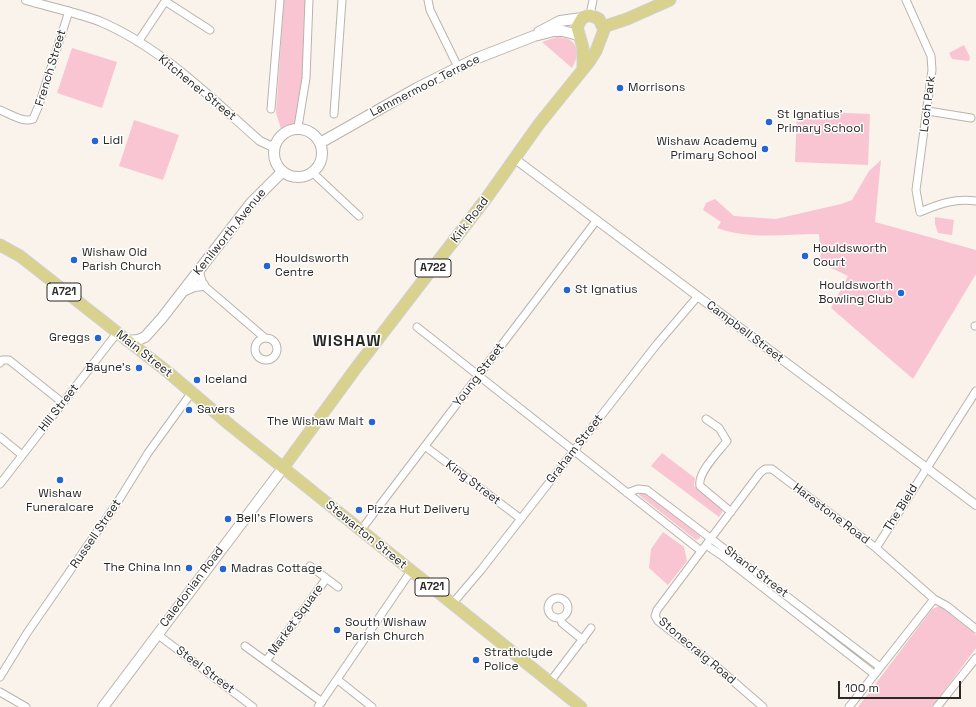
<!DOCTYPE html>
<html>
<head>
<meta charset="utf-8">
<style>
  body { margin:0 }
  #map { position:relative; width:976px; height:707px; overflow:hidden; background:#faf3ec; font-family:"Space Grotesk",sans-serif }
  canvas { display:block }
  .scale { position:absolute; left:838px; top:681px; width:123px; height:18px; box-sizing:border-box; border:2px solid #2b2926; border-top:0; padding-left:5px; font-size:12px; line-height:14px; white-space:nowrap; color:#2b2926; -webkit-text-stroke:3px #fff; paint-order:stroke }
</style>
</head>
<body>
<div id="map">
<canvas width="976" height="707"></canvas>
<div class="scale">100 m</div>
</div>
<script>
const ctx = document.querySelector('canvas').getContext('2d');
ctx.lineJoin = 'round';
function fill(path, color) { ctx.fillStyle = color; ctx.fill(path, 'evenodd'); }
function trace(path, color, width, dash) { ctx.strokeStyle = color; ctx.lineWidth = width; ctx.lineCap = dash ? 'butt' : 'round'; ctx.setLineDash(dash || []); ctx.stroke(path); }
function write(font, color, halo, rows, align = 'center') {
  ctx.font = font + ' "Space Grotesk",sans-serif'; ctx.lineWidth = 3; ctx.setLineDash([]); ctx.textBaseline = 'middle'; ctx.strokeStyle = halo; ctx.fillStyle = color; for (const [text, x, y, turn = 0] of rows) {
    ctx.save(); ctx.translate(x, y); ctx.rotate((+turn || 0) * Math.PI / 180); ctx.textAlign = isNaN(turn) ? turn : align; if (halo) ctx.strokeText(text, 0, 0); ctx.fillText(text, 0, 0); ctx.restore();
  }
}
fill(new Path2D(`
  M284 0H307L303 78 294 130 281 129 276 113Z
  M557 37C577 37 582 52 572 68L542 42Z
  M964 45 970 57 969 61 952 59 949 53Z
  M72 48 117 62 102 108 57 93Z
  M797 111 870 114 868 165 795 162Z
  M134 120 179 135 163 180 119 166Z
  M881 160 875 222 976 250V274L913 379 831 308 848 276 821 263 819 234C785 234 750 240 717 228L721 222 703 210 706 203 715 199 734 216 776 219 841 204 852 200 869 171Z
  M935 217 954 220 952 235 938 233 935 224Z
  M662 453 695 478 694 486 722 507V512L719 517 651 466Z
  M641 492 647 495 700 536V538L696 540 639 495Z
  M663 532 684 547 687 561 668 585 649 568 651 549Z
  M940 606 976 635V648L932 707H858L932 609Z`), '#f9c5d2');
const minor = new Path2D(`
  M428 0 430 10 458 67
  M906 0 931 56 932 70 916 190 920 212C939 204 955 198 976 201
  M165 1 210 30
  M590 15 593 0
  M138 42 166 0
  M271 109 280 0
  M0 110C10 114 23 123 33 119L39 105 69 11
  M928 111 971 118
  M334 114 342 0
  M293 130 298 127 306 78 309 0
  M313 173 359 216
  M201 268 200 274 203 285 265 338
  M975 326H976
  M417 327 701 551
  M255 349a11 11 0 1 1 22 0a11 11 0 1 1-22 0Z
  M0 363 2 360H9L63 403
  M706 419 719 428 727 441C719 451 697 473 700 486L731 512
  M0 437 22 455
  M426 447 521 519
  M0 484 117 333
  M627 493 638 489 647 490 880 667
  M361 530 596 221
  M706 545 721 555 874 674
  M876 548 976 391
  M310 566 338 587
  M548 608a10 10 0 1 1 20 0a10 10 0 1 1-20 0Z
  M453 603 481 570 657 344 698 296
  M560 618 562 623 583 640
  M157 634 253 707
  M245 646 322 702
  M266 661 326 579
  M0 677 27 633 117 503 148 453 192 392
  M338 680 372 707
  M550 682 591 628
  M0 692 26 707
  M318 707 411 571
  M763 707 717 667 658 621 655 616 657 610 760 473 765 469H772L876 548 934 599 947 606 976 629
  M849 707 934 599
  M937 707 976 658`);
const tertiary = new Path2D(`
  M26 0C50 7 75 12 99 21 161 47 211 98 260 141L275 148
  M515 159 976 505`);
const secondary = new Path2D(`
  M539 32 560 21 582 18
  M274 153a24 24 0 1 1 48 0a24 24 0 1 1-48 0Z
  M320 143 417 88 475 59 534 36 554 31H563L578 35
  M183 291 194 286 203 285
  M127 341 138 340 145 337 162 318 251 203 282 172
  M103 707 283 468`);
const primary = new Path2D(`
  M603 27 627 19 670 0
  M0 245 20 256 169 373 230 425 581 707
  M283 468 356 368 488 196 539 124 589 62 596 51 604 30 599 19 590 15 582 18 577 27 583 48V68`);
trace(minor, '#b9b3ad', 9);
trace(tertiary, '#b9b3ad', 10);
trace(secondary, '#b9b3ad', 12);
trace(primary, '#d0d0cf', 13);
trace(minor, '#fff', 7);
trace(tertiary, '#fff', 8);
trace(secondary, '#fff', 10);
trace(primary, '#d9d28e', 11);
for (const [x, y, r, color] of [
  [620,88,4,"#2565d1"],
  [769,122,4,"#2565d1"],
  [95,141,4,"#2565d1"],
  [765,149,4,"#2565d1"],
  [805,256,4,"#2565d1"],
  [74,260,4,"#2565d1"],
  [267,266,4,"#2565d1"],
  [567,290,4,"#2565d1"],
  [901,293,4,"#2565d1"],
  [98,338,4,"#2565d1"],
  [139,368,4,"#2565d1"],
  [197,380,4,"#2565d1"],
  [189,410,4,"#2565d1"],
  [372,422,4,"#2565d1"],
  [60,480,4,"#2565d1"],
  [359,510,4,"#2565d1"],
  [228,519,4,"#2565d1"],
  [189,568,4,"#2565d1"],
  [223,569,4,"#2565d1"],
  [337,630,4,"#2565d1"],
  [476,660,4,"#2565d1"]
]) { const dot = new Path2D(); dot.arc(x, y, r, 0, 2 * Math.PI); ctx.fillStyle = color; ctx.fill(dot); trace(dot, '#fff', 1.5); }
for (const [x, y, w] of [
  [433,268,36],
  [64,292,34],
  [432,587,34]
]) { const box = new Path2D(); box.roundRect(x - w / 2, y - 9, w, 18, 3); ctx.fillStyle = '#fff'; ctx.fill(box); trace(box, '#2b2926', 1); }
write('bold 11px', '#2b2926', null, [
  ["A722",433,268],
  ["A721",64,292],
  ["A721",432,587]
]);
write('12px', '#2b2926', '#fff', [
  ["French Street",51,68,-73],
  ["Lammermoor Terrace",425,86,-27],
  ["Kitchener Street",197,88,39],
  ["Loch Park",928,104,-83],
  ["Kirk Road",470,220,-53],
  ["Kenilworth Avenue",230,232,-51],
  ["Campbell Street",745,332,37],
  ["Main Street",144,354,38],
  ["Young Street",479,375,-53],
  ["Hill Street",59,408,-52],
  ["Graham Street",575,449,-52],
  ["King Street",473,483,37],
  ["The Bield",901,508,-58],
  ["Harestone Road",831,514,37],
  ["Russell Street",96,534,-56],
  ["Stewarton Street",366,535,39],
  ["Shand Street",756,572,37],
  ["Caledonian Road",192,587,-53],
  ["Market Square",296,620,-54],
  ["Stonecraig Road",697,651,40],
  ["Steel Street",205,670,37]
]);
write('12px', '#2b2926', '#fff', [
  ["Morrisons",628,88],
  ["St Ignatius'",777,115],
  ["Primary School",777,129],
  ["Lidl",103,141],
  ["Wishaw Academy",757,142,"right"],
  ["Primary School",757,156,"right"],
  ["Houldsworth",813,249],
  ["Court",813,263],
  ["Wishaw Old",82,253],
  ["Parish Church",82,267],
  ["Houldsworth",275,259],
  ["Centre",275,273],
  ["Houldsworth",893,286,"right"],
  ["Bowling Club",893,300,"right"],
  ["St Ignatius",575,290],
  ["Greggs",90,338,"right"],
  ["Bayne's",131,368,"right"],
  ["Iceland",205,380],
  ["Savers",197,410],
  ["The Wishaw Malt",364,422,"right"],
  ["Wishaw",60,494,"center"],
  ["Funeralcare",60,508,"center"],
  ["Pizza Hut Delivery",367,510],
  ["Bell's Flowers",236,519],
  ["The China Inn",181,568,"right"],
  ["Madras Cottage",231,569],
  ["South Wishaw",345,623],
  ["Parish Church",345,637],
  ["Strathclyde",484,653],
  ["Police",484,667]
], 'left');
ctx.letterSpacing = '1px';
write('bold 16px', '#2b2926', '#fff', [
  ["WISHAW",347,342]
]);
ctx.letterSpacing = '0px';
</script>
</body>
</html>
